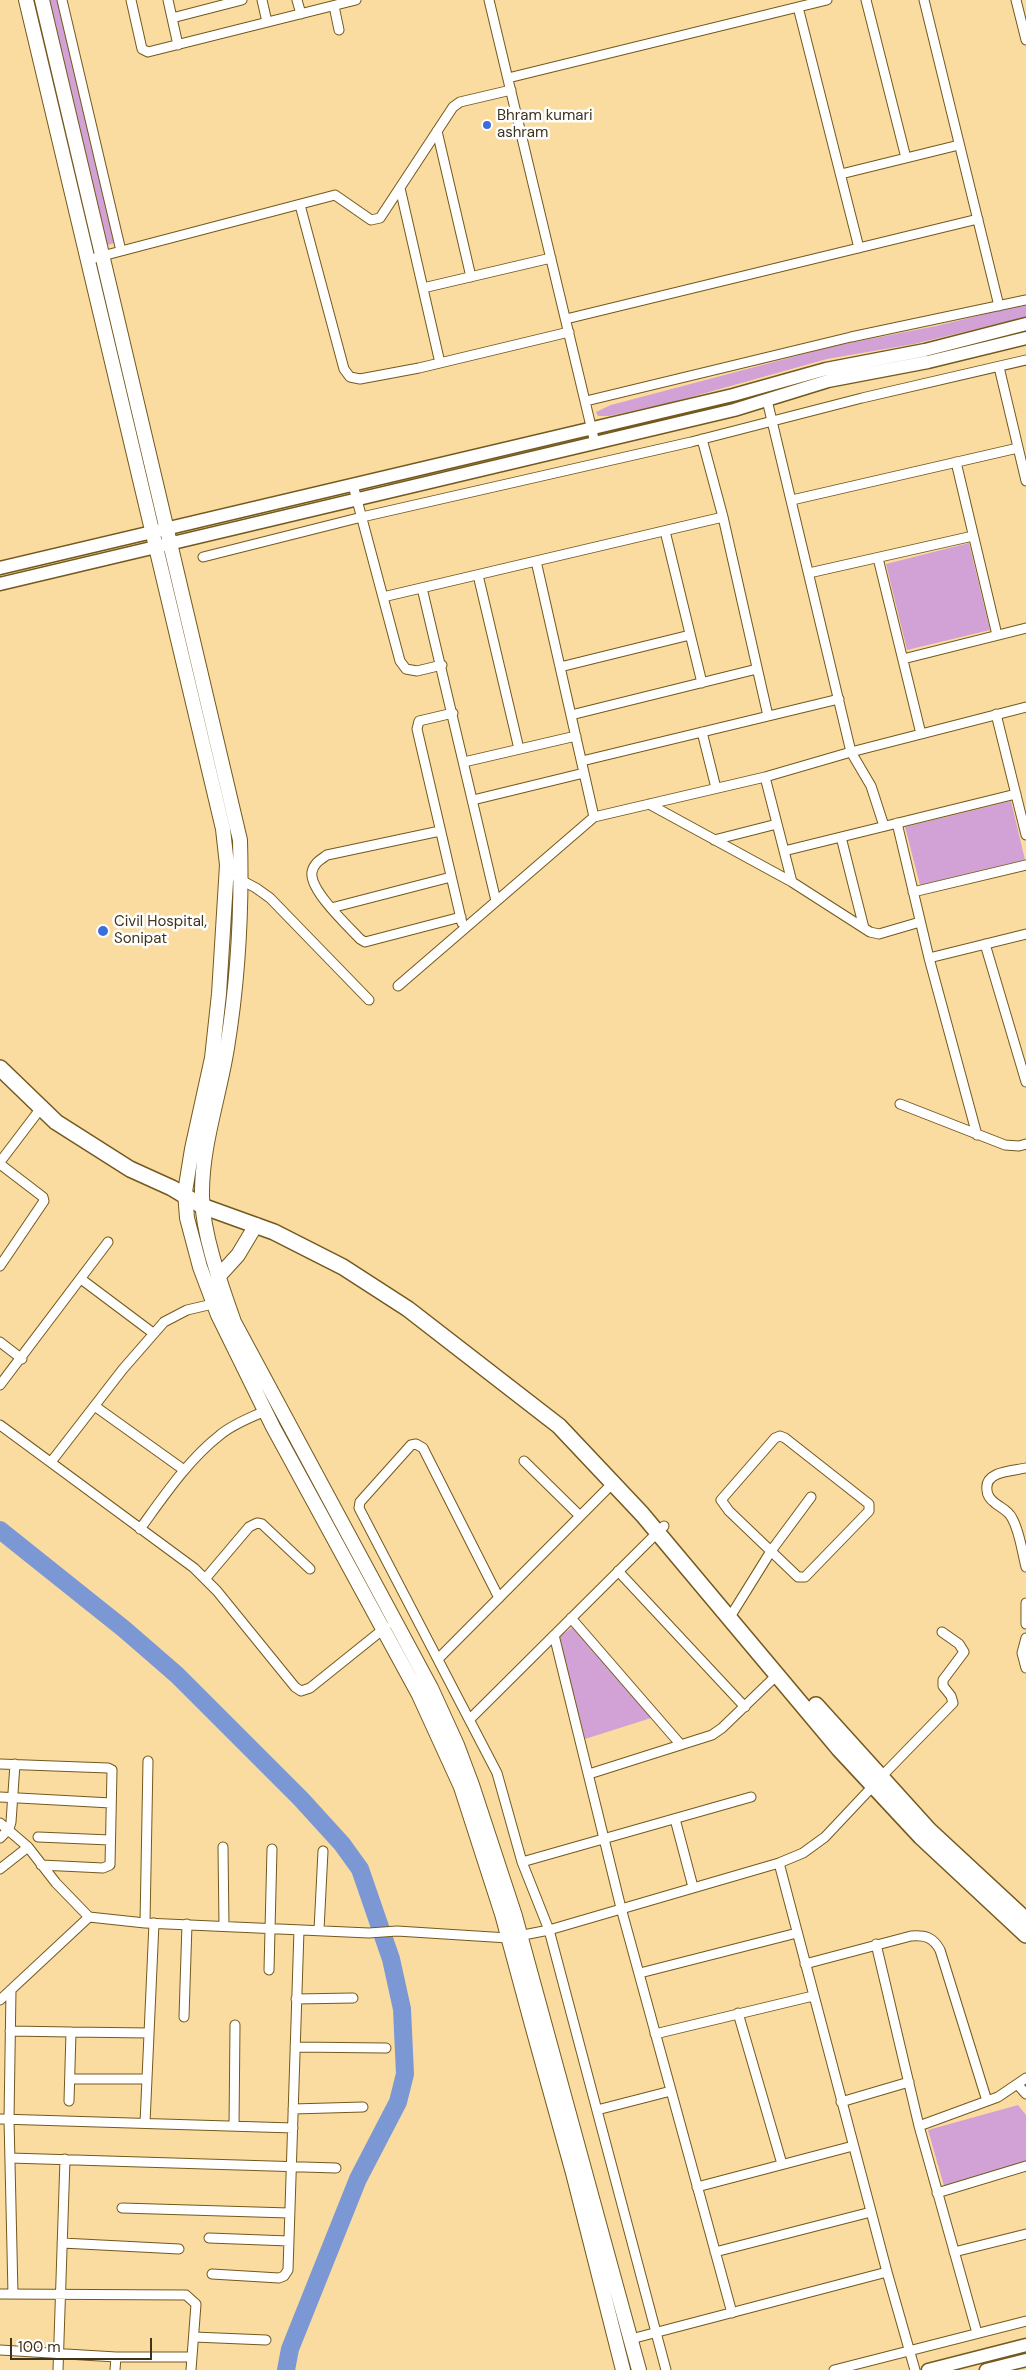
<!DOCTYPE html>
<html>
<head>
<meta charset="utf-8">
<style>
  body { margin:0 }
  #map { position:relative; width:1026px; height:2370px; overflow:hidden; background:#fadba0; font-family:"DM Sans",sans-serif }
  canvas { display:block }
  .scale { position:absolute; left:10px; top:2338px; width:142px; height:22px; box-sizing:border-box; border:2px solid #3f331b; border-top:0; padding-left:6px; font-size:15px; line-height:18px; white-space:nowrap; color:#3f331b; -webkit-text-stroke:4px #fff; paint-order:stroke }
</style>
</head>
<body>
<div id="map">
<canvas width="1026" height="2370"></canvas>
<div class="scale">100 m</div>
</div>
<script>
const ctx = document.querySelector('canvas').getContext('2d');
ctx.lineJoin = 'round';
function fill(path, color) { ctx.fillStyle = color; ctx.fill(path, 'evenodd'); }
function trace(path, color, width, dash) { ctx.strokeStyle = color; ctx.lineWidth = width; ctx.lineCap = dash ? 'butt' : 'round'; ctx.setLineDash(dash || []); ctx.stroke(path); }
function write(font, color, halo, rows, align = 'center') {
  ctx.font = font + ' "DM Sans",sans-serif'; ctx.lineWidth = 5; ctx.setLineDash([]); ctx.textBaseline = 'middle'; ctx.strokeStyle = halo; ctx.fillStyle = color; for (const [text, x, y, turn = 0] of rows) {
    ctx.save(); ctx.translate(x, y); ctx.rotate((+turn || 0) * Math.PI / 180); ctx.textAlign = isNaN(turn) ? turn : align; if (halo) ctx.strokeText(text, 0, 0); ctx.fillText(text, 0, 0); ctx.restore();
  }
}
fill(new Path2D(`
  M46 0H58L115 243 103 246Z
  M1026 304V317L914 344 827 359 677 401 609 416H598L596 412 611 405 834 346 936 326Z
  M969 543 990 630 907 650 886 564Z
  M1011 801 1025 860 920 885 905 827Z
  M573 1627 651 1718 585 1739 559 1637Z
  M1018 2105 1026 2115V2163L944 2186 928 2130Z`), '#d2a1d6');
trace(new Path2D(`
  M0 1530 124 1629 177 1675 301 1799 342 1844 360 1869 391 1959 402 2009 405 2074 398 2102 358 2179 290 2349 286 2370`), '#7b98d5', 18);
const street = new Path2D(`
  M62 0 121 251
  M131 0 142 49 148 52 356 0
  M168 0 178 45
  M262 0 267 22
  M297 0 301 14
  M489 0 595 443
  M866 0 906 158
  M924 0 999 306
  M1016 0 1026 40
  M334 6 339 30
  M798 7 859 248
  M172 18 242 0
  M508 78 827 0
  M437 131 471 277
  M841 174 959 145
  M400 188 440 363
  M300 205 344 369 350 377 360 379 419 368 569 332
  M87 260 335 195 371 220 380 218 453 107 460 102 511 90
  M423 288 551 258
  M566 319 978 219
  M999 367 1026 481
  M767 400 851 752 871 786 884 826
  M586 401 851 337 1026 300
  M702 439 723 517 768 716
  M956 462 997 635
  M353 485 400 661 406 669 417 671 442 665
  M792 500 1018 448
  M665 531 702 683
  M203 557 362 517 691 442 862 398 1026 360
  M878 558 921 734
  M536 561 594 817
  M809 573 973 536
  M478 575 519 749
  M422 588 496 901
  M383 597 723 517
  M903 659 1026 628
  M560 667 690 635
  M453 713 419 721 417 729 462 923
  M996 714 1026 835
  M571 715 757 669
  M702 732 716 788
  M582 761 839 699
  M464 762 576 736
  M765 777 792 882
  M473 800 584 773
  M649 804 792 882 870 932 879 934 920 922
  M897 823 929 958 977 1135
  M440 831 327 855C320 860 314 863 312 872 309 890 348 926 360 939L365 942 461 917
  M841 837 864 928
  M714 840 777 824
  M784 851 1016 794
  M237 878 256 888 270 898 369 1000
  M913 892 1026 865
  M331 908 451 877
  M985 944 1026 1082
  M929 958 1026 934
  M398 986 594 817 765 777 851 752 1026 707
  M900 1104 1005 1145 1019 1146 1026 1144
  M0 1162 41 1108
  M0 1164 43 1197 44 1201 0 1266
  M81 1279 153 1333
  M0 1342 22 1359
  M0 1385 108 1242
  M96 1407 184 1470
  M0 1425 194 1568 217 1591 295 1687 301 1691 310 1688 386 1627
  M780 1436 785 1438 869 1504V1511L805 1577H798L729 1511 721 1500 775 1438Z
  M524 1461 580 1516
  M51 1462 123 1369 164 1322 187 1310 217 1303
  M1026 1468C1013 1471 984 1471 987 1490 987 1495 991 1500 995 1503 1001 1508 1008 1510 1012 1518 1020 1532 1022 1552 1026 1567
  M140 1529C164 1496 188 1460 220 1435 233 1424 250 1418 265 1411
  M618 1571 745 1707
  M205 1579 249 1527 257 1523 262 1524 310 1569
  M499 1598 423 1448 416 1444 411 1445 360 1502 359 1508 497 1773 522 1862 549 1930 666 2370
  M1026 1603V1624
  M730 1617 771 1551 811 1497
  M571 1618 681 1745
  M554 1635 621 1908 732 2313
  M1026 1638 1022 1653 1026 1668
  M438 1659 613 1483
  M470 1719 664 1526
  M0 1764 108 1768 112 1770 110 1865 103 1868 41 1865
  M589 1774 712 1735 722 1728 778 1674
  M881 1777 953 1703 951 1696 943 1686V1680L964 1652 959 1644 942 1632
  M0 1797 111 1803
  M675 1819 693 1887
  M0 1823 28 1847 56 1883 89 1917 145 1923 369 1933 397 1931 508 1938 549 1930 779 1863 803 1853 825 1837 873 1786
  M38 1837 110 1840
  M0 1838 9 1829 11 1822 15 1764
  M223 1847 224 1926
  M522 1862 751 1797
  M779 1863 887 2272 915 2370
  M0 1869 28 1847
  M145 1923 148 1761
  M319 1930 323 1851
  M876 1944 919 2126 977 2333
  M805 1964 911 1936C925 1935 933 1937 940 1950L987 2101
  M269 1970 272 1849
  M640 1973 797 1933
  M11 1990 9 2119 13 2294
  M296 1999 353 1998
  M0 2000 89 1917
  M738 2013 782 2164
  M184 2017 187 1924
  M10 2031 71 2032 69 2101
  M71 2032 149 2033
  M655 2034 813 1996
  M295 2047 386 2048
  M70 2079H147
  M1018 2085 1026 2094
  M841 2102 909 2082
  M293 2109 363 2107
  M597 2110 671 2091
  M0 2119 293 2128
  M145 2123 154 1923
  M234 2126 235 2025
  M919 2126 998 2097 1026 2078
  M10 2158 336 2168
  M697 2187 853 2146
  M937 2193 1026 2166
  M122 2208 289 2213
  M209 2238 289 2241
  M62 2243 179 2249
  M715 2252 871 2212
  M954 2252 1026 2234
  M212 2274 279 2278 284 2276 288 2270 299 1930
  M0 2294 186 2295 196 2304 191 2370
  M194 2337 266 2340
  M631 2339 887 2272
  M0 2350 116 2357H192
  M58 2370 65 2159
  M115 2370 116 2357
  M834 2370 1026 2321`);
const secondary = new Path2D(`
  M0 568 733 395 826 369 925 350 1026 324
  M0 584 734 410 828 381 928 362 1026 338
  M928 2370 1026 2345
  M986 2370 1026 2360`);
const primary = new Path2D(`
  M26 0 223 829 227 865 219 994 212 1058 192 1149 185 1192 187 1218 200 1267 218 1315 273 1427 419 1695 461 1787 502 1914 532 2025 573 2173 623 2370
  M42 0 240 840C242 909 238 980 227 1048 219 1098 201 1147 202 1197 203 1236 221 1285 234 1322L431 1688 457 1745 472 1785 515 1916 639 2370
  M218 1277 238 1255 256 1225`);
const highway = new Path2D(`
  M0 1068 56 1122 130 1169 172 1188 202 1206 274 1232 343 1267 408 1309 559 1426 642 1514 839 1749 921 1837 1026 1935
  M816 1705 929 1830 1026 1920`);
trace(street, '#74591e', 11);
trace(secondary, '#74591e', 15);
trace(primary, '#74591e', 16);
trace(highway, '#74591e', 18);
trace(street, '#fff', 9);
trace(secondary, '#fff', 12);
trace(primary, '#fff', 14);
trace(highway, '#fff', 15);
for (const [x, y, r, color] of [
  [487,125,5,"#3c6ddd"],
  [103,931,6,"#3c6ddd"]
]) { const dot = new Path2D(); dot.arc(x, y, r, 0, 2 * Math.PI); ctx.fillStyle = color; ctx.fill(dot); trace(dot, '#fff', 2); }
write('15px', '#3f331b', '#fff', [
  ["Bhram kumari",497,116],
  ["ashram",497,133],
  ["Civil Hospital,",114,922],
  ["Sonipat",114,939]
], 'left');
</script>
</body>
</html>
